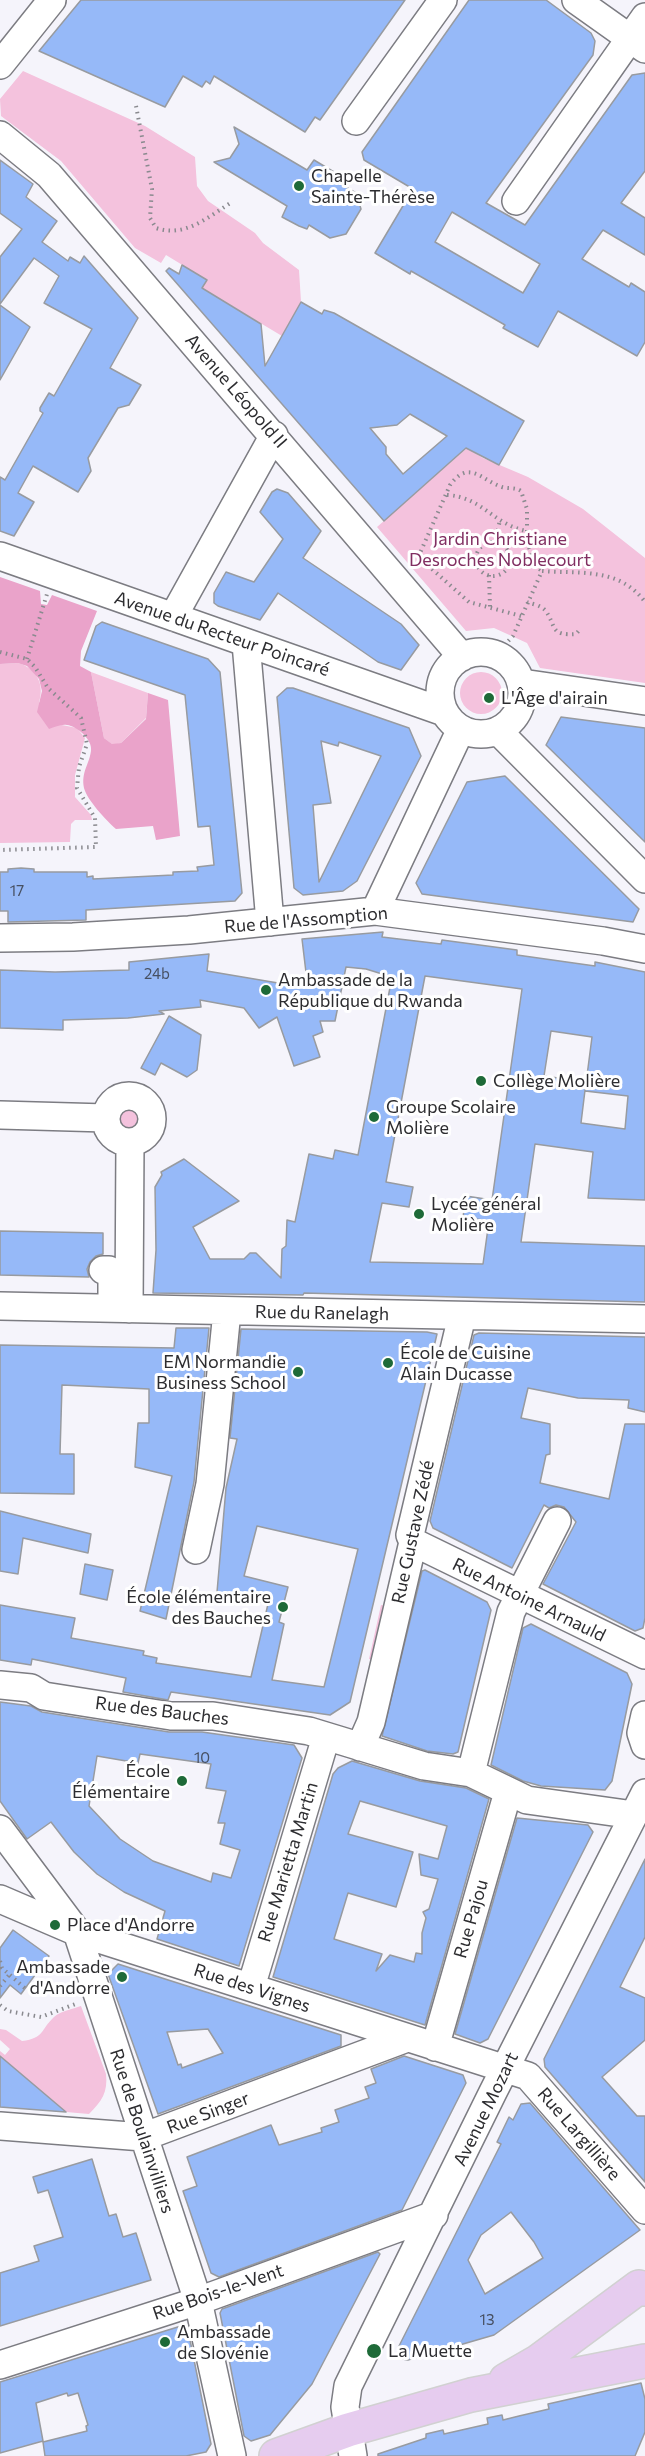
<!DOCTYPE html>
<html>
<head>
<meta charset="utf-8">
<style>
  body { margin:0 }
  canvas { display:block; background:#f5f4fb }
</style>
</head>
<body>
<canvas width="645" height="2456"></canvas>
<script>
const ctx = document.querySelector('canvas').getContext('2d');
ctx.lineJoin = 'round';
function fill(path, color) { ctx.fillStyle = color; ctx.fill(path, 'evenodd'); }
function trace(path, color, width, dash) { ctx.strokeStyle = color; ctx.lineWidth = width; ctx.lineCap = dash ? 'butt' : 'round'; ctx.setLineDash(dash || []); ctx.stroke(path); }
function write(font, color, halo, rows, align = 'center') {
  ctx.font = font + ' Commissioner,sans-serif'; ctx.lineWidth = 6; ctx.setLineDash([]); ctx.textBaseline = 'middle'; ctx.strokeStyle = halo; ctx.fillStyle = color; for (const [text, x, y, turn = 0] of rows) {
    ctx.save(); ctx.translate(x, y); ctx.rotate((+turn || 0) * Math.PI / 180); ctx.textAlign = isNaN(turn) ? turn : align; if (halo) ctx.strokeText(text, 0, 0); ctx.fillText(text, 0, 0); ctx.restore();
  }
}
fill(new Path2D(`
  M23 71 145 126 195 157 197 186 208 201 255 233 263 243 299 270 301 302 282 336 202 288 207 280 166 255 161 263 135 248 61 161 1 116 0 99Z
  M467 448 483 458 528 477 583 509 645 558V683L540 668 527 643 494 628 466 631 377 527Z
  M18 663C36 668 45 684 39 702L62 725 77 728 85 738 75 775V797L91 815 92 820H75L71 824 70 842 0 843V664Z
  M91 672 148 693 146 718 121 743 113 745 104 738Z
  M460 693a21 21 0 1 1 42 0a21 21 0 1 1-42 0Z
  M117 1119a12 12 0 1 1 24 0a12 12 0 1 1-24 0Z
  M381 1605 392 1607 380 1662 369 1659Z
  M81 2006 106 2074C108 2092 102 2101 89 2114L66 2112 0 2056V2051L5 2055 10 2049 0 2040V2029L6 2030 22 2041C45 2038 40 2030 54 2017 60 2011 73 2009 81 2006Z`), '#f4c2dd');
fill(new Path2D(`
  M0 577 40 591 41 604 47 605 52 595 97 611 81 651 80 666 91 672 104 738 112 744 121 743 146 719 148 693 168 700 180 836 156 840 153 826 116 829C106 820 87 800 84 788 81 772 89 765 91 751 93 740 77 726 67 725 61 724 55 727 49 729L37 712 42 691 39 679 27 666 18 663 0 664Z`), '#eaa3ca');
const building = new Path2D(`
  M81 0H405L320 120 315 117 305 132 214 76 210 84 206 81 202 87 183 76 165 107 39 51Z
  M469 0H546L591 33 595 41 593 55 486 203 525 225 632 75 645 73V171L621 203 645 218V255L603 230 582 259 629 287 631 283 645 292V342L637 356 558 311 538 347 503 328 505 325 411 271 410 274 375 253 413 189 364 160 362 152ZM452 212 540 264 523 293 435 242Z
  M234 127 307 170 314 160 339 175 336 181 356 193 361 209 346 234 330 238 309 225 307 229 299 226 282 217 287 206 214 162 230 158 239 144Z
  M0 160 33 184 26 197 57 221 42 242 68 261 70 257 80 263 84 256 138 318 110 368 141 385 129 405 118 408 88 458 91 471 78 492 33 466 18 493 34 502 14 536 0 531V477L5 480 43 413 40 411V408L49 393 54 396 92 329 44 303 59 276 34 258 0 304V257L22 229 0 213Z
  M182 265 207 280 202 288 261 324 265 366 301 302 322 314 324 310 334 313 524 421 499 465 466 448 384 521 166 271 169 268 179 274ZM410 414 447 436 403 474 386 454V447L370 428 397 425Z
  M0 305 30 327 0 380Z
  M277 489 288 493 321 531 303 558 401 624 419 645 401 670 378 662 278 593 260 620 218 606 214 603V593L226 572 254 582 283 539 260 512 272 492Z
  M102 622 208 659 220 672 242 893 235 901 86 910V920L8 922V911H0V872H8V869L21 868 34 869V872H87V877L93 876V879L173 875V872L198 871 197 867 214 865 210 826 198 827 185 695 84 660 96 626Z
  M287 688H293L409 728 421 756 357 881 343 891 303 895 294 888 277 697ZM321 741 338 746 339 742 381 756 319 882 313 805 331 803Z
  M561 717 645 728V842L546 745Z
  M505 776 639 909 633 922 422 894 416 883 467 782Z
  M383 932 382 937 441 944 442 940 517 950V955L595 966V962L645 972V1200L588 1198 593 1152 535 1144 521 1242 645 1246V1302L304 1293 303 1295 153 1293 156 1250 155 1187 162 1175 161 1172 184 1159 239 1201 193 1227 210 1259H244L250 1253H256L281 1278 282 1249 286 1246 287 1220 295 1222 309 1154 333 1159 335 1150 358 1155 392 977 366 969 346 967 335 1021H320L323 1032 313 1036 320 1057 294 1066 277 1017 259 1028 244 1008 200 1000 201 1007 159 1011 164 1014 128 1018 63 1020V1030L0 1028V970L55 972 129 970V962L209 954 207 971 284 984 307 981 302 939ZM425 976 522 989 492 1200 466 1196 463 1217 489 1221 483 1264 370 1262 382 1203 409 1207 413 1187 386 1182ZM551 1031 592 1037 585 1091 628 1096 625 1129 581 1123 586 1082 544 1076Z
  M169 1016 201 1035 197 1070 187 1077 161 1063 155 1075 141 1068Z
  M0 1231 103 1233V1254L96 1256 90 1262 87 1269 89 1277 0 1275Z
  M176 1328H209L194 1482 166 1619 140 1611 172 1476 135 1467 138 1423H149V1389L62 1385 60 1454H74V1494L0 1493V1345L174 1348Z
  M241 1329 427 1332 437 1334 350 1702 330 1715 171 1692 168 1700 123 1692 126 1678 32 1659 31 1665 0 1660V1605L75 1618 71 1638 144 1651 143 1655 157 1658 156 1663 251 1677 268 1604 217 1592 226 1488 237 1439 230 1438ZM257 1526 358 1549 324 1687 272 1680 284 1624 279 1622 288 1587 244 1576Z
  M479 1333 645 1337V1412L628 1408 629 1400 578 1398 528 1388 521 1418 550 1424V1454L546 1455 540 1483 609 1499 625 1424H645V1618L643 1628 635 1631 543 1584 576 1522 564 1507 556 1505 549 1508 544 1505 512 1568 433 1528 430 1521 474 1335Z
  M0 1511 91 1534 88 1553 23 1538 18 1574 0 1571Z
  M85 1564 113 1570 107 1600 80 1594Z
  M425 1570 487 1602 491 1610 458 1752 453 1754 427 1751 382 1736 422 1571Z
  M531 1624 627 1673 632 1684 612 1781 605 1790 541 1786 523 1781 491 1765 523 1628Z
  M0 1702 31 1706 42 1712 169 1732H202L294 1745 302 1758 239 1966 157 1939 165 1911 124 1892 97 1874 74 1852 51 1822 27 1839 0 1801ZM140 1754 211 1764 206 1788 226 1791 218 1823H225L220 1844 240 1850 231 1878 213 1873 211 1882 153 1861 120 1839 89 1806 97 1756 138 1763Z
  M352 1761 420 1781 466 1788 489 1799 425 2025 273 1977 333 1774 338 1768ZM360 1801 447 1826 438 1859 419 1854 421 1875 438 1879 429 1909 423 1912 426 1918 422 1933V1954L416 1953 414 1962 390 1955 376 1971 382 1954 334 1939 348 1893 396 1907 413 1852 348 1834Z
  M517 1818 588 1825 593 1832 488 2039 480 2043 455 2034Z
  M645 1859V1937L620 1987 645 1998V2040L602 2077 637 2116H645V2182L545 2067 544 2059Z
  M13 1930 49 1956 21 1994 10 1985 0 1998V1948Z
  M118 1964 341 2035V2046L158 2114 108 1974ZM208 2029 223 2053 182 2068 181 2064 178 2065 167 2032Z
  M0 2056 66 2112 0 2107Z
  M404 2056 463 2075 466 2083 402 2210 219 2277 211 2273 183 2191 197 2186 187 2157 271 2125 279 2145 322 2132 321 2128 339 2122 335 2110 369 2098 365 2087 376 2083 371 2069Z
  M530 2103 640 2230 494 2335 408 2360 402 2359 398 2355V2348L501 2144 497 2142 509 2117 513 2120 521 2104ZM511 2212 534 2242 543 2258 485 2294 468 2260 481 2235Z
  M92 2159 109 2216 116 2214 123 2237 136 2233 151 2280 0 2326V2273L39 2261 34 2246 63 2237 48 2190 38 2193 33 2177Z
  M378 2252 380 2254 312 2384 270 2435 251 2441 244 2436 220 2313 222 2309Z
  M181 2326 188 2331 189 2335 211 2444 206 2452 186 2456H45L43 2442 87 2431 86 2426 88 2425 78 2393 68 2396 67 2393 36 2403 43 2441 0 2453V2382Z
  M641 2383 645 2399V2432L635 2456H378V2454L426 2438V2434L443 2430 444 2434 488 2424 487 2418 502 2415 503 2420 519 2416 549 2409 548 2404Z`);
fill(building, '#96b9f8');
trace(building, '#989ba0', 1.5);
const minor = new Path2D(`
  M576 0 645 49
  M0 65 52 0
  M356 121 443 0
  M0 135 49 175 462 657
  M516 201 645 17
  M0 556 444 712
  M173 617 274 435
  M246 643 270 922
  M440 693a41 41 0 1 1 82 0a41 41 0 1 1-82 0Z
  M522 683 645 701
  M498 731 645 879
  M375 911 461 729
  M0 938 73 937 189 930 375 911 603 941 645 949
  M106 1119a23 23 0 1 1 46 0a23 23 0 1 1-46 0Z
  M0 1115 106 1118
  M103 1270H109L112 1273V1306
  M0 1306 645 1319
  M129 1309 130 1142
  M413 1542 645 1655
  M196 1550 210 1484 227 1311
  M0 1685 31 1688 44 1696 171 1716H213L309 1731 424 1766 471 1773 527 1800 634 1815
  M645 1715 641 1733 645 1745
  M360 1747 371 1722 413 1542 410 1535 462 1316
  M471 1773 511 1612 557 1521
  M0 1829 77 1932 198 2301 232 2456
  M0 1899 77 1932 528 2076 645 2210
  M251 1987 326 1737
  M435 2047 508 1792
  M0 2126 143 2137 407 2038
  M0 2365 198 2301 434 2215
  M353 2456 345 2407 348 2386 493 2092 645 1793`);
const major = new Path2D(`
  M506 2380 539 2361 639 2287 645 2289
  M276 2456 348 2430 471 2395 645 2361`);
trace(minor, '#7c7c82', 30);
trace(major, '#d1d1d1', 36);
trace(new Path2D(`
  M136 106 152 189 150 218 156 228C185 238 208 217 232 202
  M447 495C483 497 493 525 527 531
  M495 542 500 520
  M476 559a17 17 0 1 1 34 0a17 17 0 1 1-34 0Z
  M489 575 490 607
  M527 602C532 604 540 605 545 610 557 626 549 636 576 634L581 628
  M521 616 469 602 422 560 420 553 450 485C469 459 481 480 502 487 509 489 515 487 521 491L527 509V543L538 568 542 571
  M0 652 27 659 35 667 48 688 81 718 87 744 79 767 77 788 95 818 96 847 0 850
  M496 654 513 636 542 571C580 574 619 567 645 602
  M27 659 47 594
  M0 1961 2 1968 28 1991
  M0 1986 10 1974
  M0 2005 8 2011 41 2017 78 2003`), '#8a8a8f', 4, [1.5, 4.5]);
trace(minor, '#fff', 27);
trace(major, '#e6ccef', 33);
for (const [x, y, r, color] of [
  [299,186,6,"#1e6a38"],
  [489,698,6,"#1e6a38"],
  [266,990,6,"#1e6a38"],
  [481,1081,6,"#1e6a38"],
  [374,1117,6,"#1e6a38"],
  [419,1214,6,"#1e6a38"],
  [388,1363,6,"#1e6a38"],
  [298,1372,6,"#1e6a38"],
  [283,1607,6,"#1e6a38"],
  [182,1781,6,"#1e6a38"],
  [55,1925,6,"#1e6a38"],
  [122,1977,6,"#1e6a38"],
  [165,2342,6,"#1e6a38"],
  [374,2351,8,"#1e6a38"]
]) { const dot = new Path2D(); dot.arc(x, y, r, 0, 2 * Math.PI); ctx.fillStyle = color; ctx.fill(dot); trace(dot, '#fff', 2); }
write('15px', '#475062', null, [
  ["17",17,891],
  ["24b",157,974],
  ["10",202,1758],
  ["13",487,2320]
]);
write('18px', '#2d2d30', '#fff', [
  ["Chapelle",311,176],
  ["Sainte-Thérèse",311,197],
  ["L'Âge d'airain",501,698],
  ["Ambassade de la",278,980],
  ["République du Rwanda",278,1001],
  ["Collège Molière",493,1081],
  ["Groupe Scolaire",386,1107],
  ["Molière",386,1128],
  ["Lycée général",431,1204],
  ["Molière",431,1225],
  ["École de Cuisine",400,1353],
  ["Alain Ducasse",400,1374],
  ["EM Normandie",286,1362,"right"],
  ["Business School",286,1383,"right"],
  ["École élémentaire",271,1597,"right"],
  ["des Bauches",271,1618,"right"],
  ["École",170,1771,"right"],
  ["Élémentaire",170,1792,"right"],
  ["Place d'Andorre",67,1925],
  ["Ambassade",110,1967,"right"],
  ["d'Andorre",110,1988,"right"],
  ["Ambassade",177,2332],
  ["de Slovénie",177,2353],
  ["La Muette",388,2351]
], 'left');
write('18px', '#2d2d30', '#fff', [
  ["Avenue Léopold II",236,391,49],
  ["Avenue du Recteur Poincaré",222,634,19],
  ["Rue de l'Assomption",306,920,-5],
  ["Rue du Ranelagh",322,1313,1],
  ["Rue Gustave Zédé",413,1532,-78],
  ["Rue Antoine Arnauld",529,1600,26],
  ["Rue des Bauches",162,1711,7],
  ["Rue Marietta Martin",288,1862,-73],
  ["Rue Pajou",471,1919,-74],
  ["Rue des Vignes",252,1988,18],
  ["Avenue Mozart",486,2109,-64],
  ["Rue Singer",208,2113,-21],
  ["Rue de Boulainvilliers",142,2131,72],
  ["Rue Largillière",579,2134,49],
  ["Rue Bois-le-Vent",218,2292,-19]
]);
write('18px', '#812f62', '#fff', [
  ["Jardin Christiane",500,539],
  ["Desroches Noblecourt",500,560]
]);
</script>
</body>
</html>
